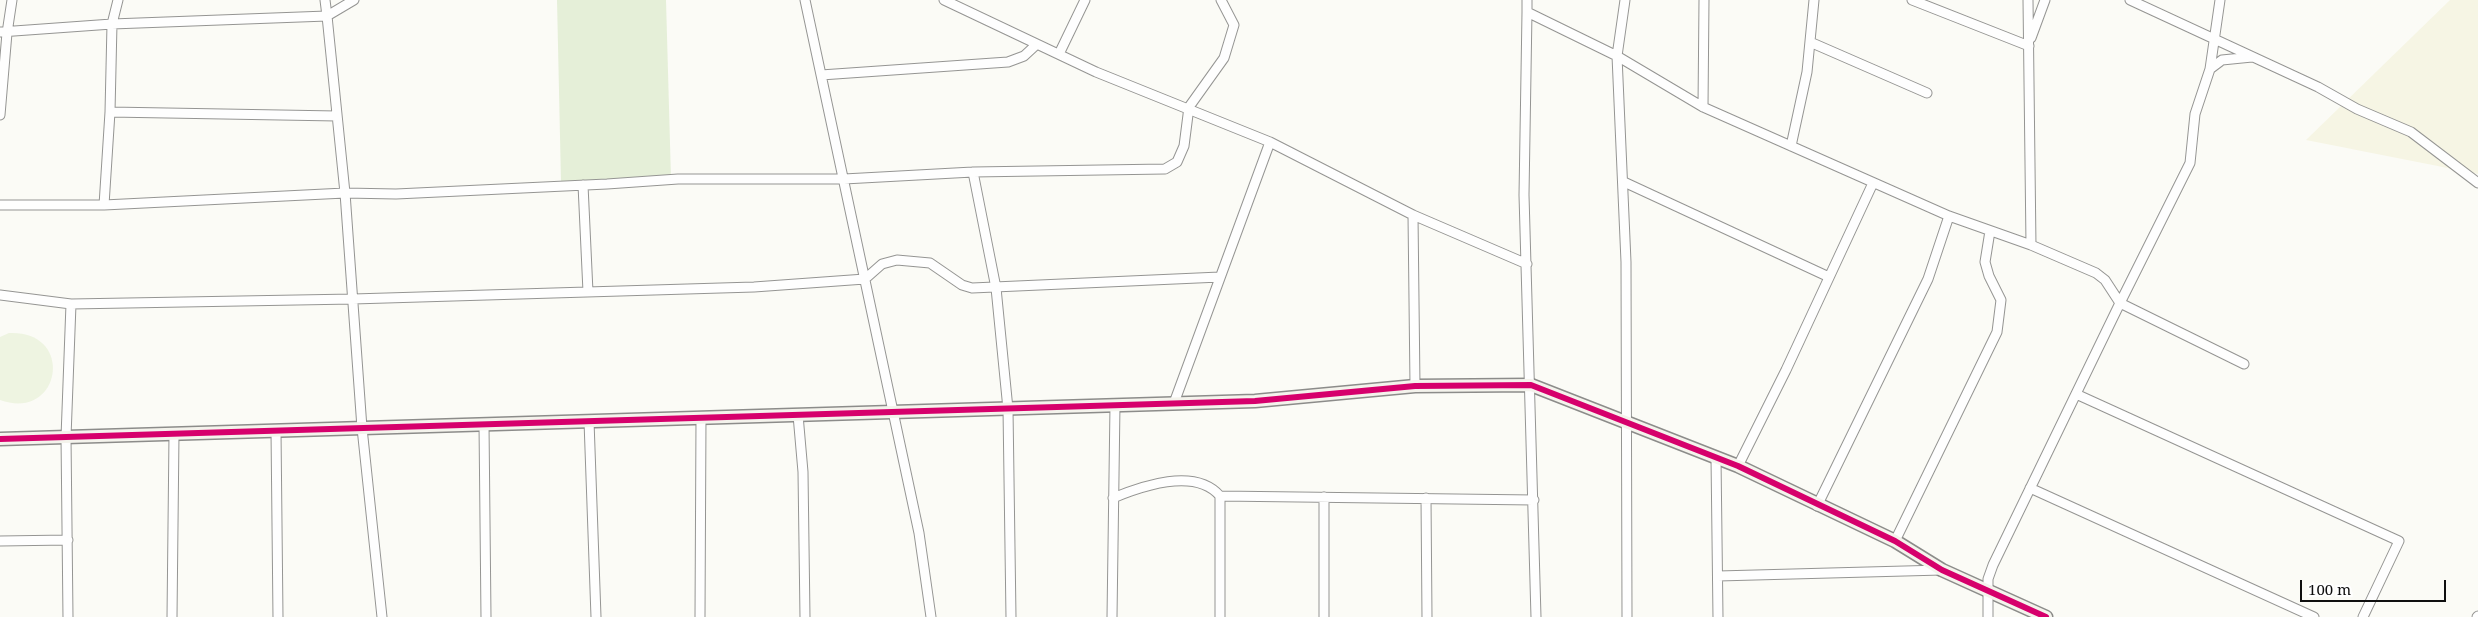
<!DOCTYPE html>
<html>
<head>
<meta charset="utf-8">
<style>
  body { margin:0 }
  #map { position:relative; width:2478px; height:617px; overflow:hidden; background:#fbfbf6; font-family:"Noto Serif",serif }
  canvas { display:block }
  .scale { position:absolute; left:2300px; top:580px; width:146px; height:22px; box-sizing:border-box; border:2px solid #0f0f0f; border-top:0; padding-left:6px; font-size:15px; line-height:18px; white-space:nowrap; color:#0f0f0f; -webkit-text-stroke:4px #fff; paint-order:stroke }
</style>
</head>
<body>
<div id="map">
<canvas width="2478" height="617"></canvas>
<div class="scale">100 m</div>
</div>
<script>
const ctx = document.querySelector('canvas').getContext('2d');
ctx.lineJoin = 'round';
function fill(path, color) { ctx.fillStyle = color; ctx.fill(path, 'evenodd'); }
function trace(path, color, width, dash) { ctx.strokeStyle = color; ctx.lineWidth = width; ctx.lineCap = dash ? 'butt' : 'round'; ctx.setLineDash(dash || []); ctx.stroke(path); }
fill(new Path2D(`
  M2450 0H2478V174L2306 140Z`), '#f6f5e4');
fill(new Path2D(`
  M557 0H666L671 179 561 182Z`), '#e5efd8');
fill(new Path2D(`
  M9 333C76 330 61 422 0 400V337Z`), '#eef4e1');
const street = new Path2D(`
  M325 0 327 16 354 0
  M805 0 919 533 931 617
  M944 0 1096 72 1270 142 1413 215 1527 264
  M1527 0V12
  M1625 0 1617 56 1626 262 1627 617
  M1912 0 2029 46
  M2028 0 2031 245
  M2130 0 2318 87 2357 109 2411 132 2478 183
  M0 32 112 24 327 16 345 193 362 428 382 617
  M2031 38 2045 0
  M1810 42 1927 93
  M1059 54 1085 0
  M2210 69 2222 60 2252 57
  M821 75 1008 62 1024 56 1037 44
  M1703 107 1704 0
  M110 112 337 116
  M0 115 7 33 12 0
  M1791 146 1807 72 1814 0
  M973 172 996 288 1008 409 1011 617
  M1624 182 1829 277
  M583 185 588 292
  M0 205H104L345 193 396 194 607 184 678 179H844L973 172 1165 169 1177 162 1184 146 1189 107 1224 58 1234 25 1221 0
  M104 205 110 112 112 24 118 0
  M1413 215 1415 386
  M0 295 71 304 353 299 754 287 865 279 882 264 897 260 930 263 962 285 972 288 1220 277
  M2076 394 2399 541 2363 617
  M1174 403 1270 142
  M798 415 803 472 805 617
  M589 421 596 617
  M484 424 486 617
  M276 431 278 617
  M1716 458 1718 617
  M1738 466 1786 370 1873 183
  M2030 488 2314 617
  M1220 496 1534 500
  M1324 497V617
  M1113 498C1142 486 1195 467 1220 496V617
  M1426 498 1427 617
  M1817 506 1928 279 1949 216
  M0 541 68 540
  M1895 541 1997 332 2001 300 1989 276 1985 262 1990 231
  M1718 576 1942 570
  M68 617 66 437 71 304
  M172 617 174 434
  M700 617 701 418
  M1112 617 1115 405
  M1536 617 1524 195 1527 12 1617 56 1703 107 1949 216 2031 245 2096 273 2105 280 2120 303 2190 163 2195 114 2210 69 2220 0
  M1988 617V579L1993 565 2120 303 2244 364
  M2477 617 2478 616`);
const secondary = new Path2D(`
  M0 439 1255 401 1415 386 1531 385 1738 466 1895 541 1942 570 2046 617`);
trace(street, '#959593', 11);
trace(secondary, '#8c8c8a', 15);
trace(street, '#fefefe', 9);
trace(secondary, '#f4f3ec', 12);
trace(new Path2D(`
  M0 439 1255 401 1415 386 1531 385 1738 466 1895 541 1942 570 2046 617`), '#d6006c', 6);
</script>
</body>
</html>
